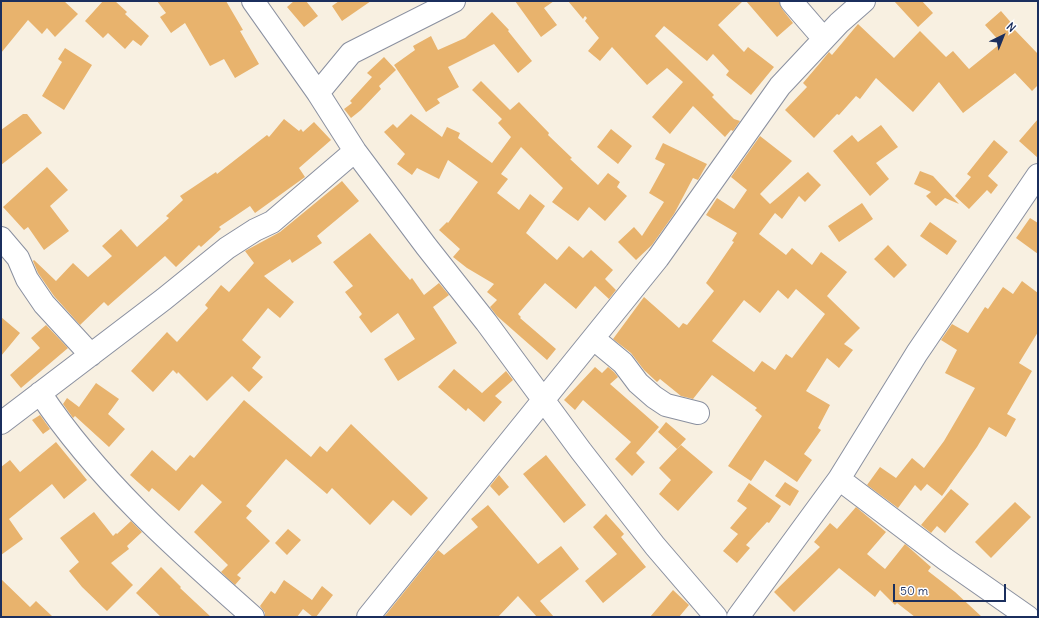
<!DOCTYPE html>
<html>
<head>
<meta charset="utf-8">
<style>
  body { margin:0 }
  #map { position:relative; width:1039px; height:618px; overflow:hidden; background:#f8f0e1; font-family:Delius,sans-serif }
  canvas { display:block }
  .frame { position:absolute; inset:0; border:2px solid #1b2f5e; pointer-events:none }
  .north { position:absolute; left:983px; top:16px; width:40px; height:40px; -webkit-text-stroke:3px #fff; paint-order:stroke; rotate:43deg; font-size:11px; font-weight:700; line-height:16px; text-align:center; color:#1b2f5e }
  .north::after { content:''; display:block; margin:auto; width:14px; height:18px; background:#1b2f5e; clip-path:polygon(50% 0,100% 100%,50% 72%,0 100%) }
  .scale { position:absolute; left:893px; top:584px; width:113px; height:18px; box-sizing:border-box; border:2px solid #1b2f5e; border-top:0; padding-left:5px; font-size:12px; line-height:14px; white-space:nowrap; color:#1b2f5e; -webkit-text-stroke:3px #fff; paint-order:stroke }
</style>
</head>
<body>
<div id="map">
<canvas width="1039" height="618"></canvas>
<div class="frame"></div>
<div class="north">N</div>
<div class="scale">50 m</div>
</div>
<script>
const ctx = document.querySelector('canvas').getContext('2d');
ctx.lineJoin = 'round';
function fill(path, color) { ctx.fillStyle = color; ctx.fill(path, 'evenodd'); }
function trace(path, color, width, dash) { ctx.strokeStyle = color; ctx.lineWidth = width; ctx.lineCap = dash ? 'butt' : 'round'; ctx.setLineDash(dash || []); ctx.stroke(path); }
fill(new Path2D(`
  M1 1H64L78 14 55 37 47 28 42 34 28 20 1 53Z
  M103 1H115L127 12 125 14 149 36 141 46 133 40 125 49 108 33 103 38 85 21Z
  M157 1H226L243 30 240 31 259 64 235 78 224 59 210 66 185 23 171 33 160 17 166 13Z
  M294 1H306L318 16 304 27 287 7Z
  M339 1H371L342 21 332 6Z
  M515 1H554L544 8 557 25 541 37Z
  M568 1H743L718 25 744 52 748 47 774 67 751 95 726 75 729 71 713 54 707 61 664 26 655 36 714 95 712 97 734 119 740 121 733 131 731 130 725 137 693 106 670 134 652 117 683 82 667 68 647 85 612 47 600 61 588 51 599 38 585 21 587 18 585 16 583 19Z
  M746 1H779L782 9 793 23 777 37Z
  M894 1H922L933 13 918 27Z
  M1001 11 1014 26 1012 27 1038 54V85L1032 91 1015 73 963 113 939 82 913 112 876 78 860 99 856 96 839 115 837 114 814 138 785 110 807 87 803 83 820 63 829 52 832 55 858 24 894 58 920 31 946 57 953 51 969 69 1001 43 985 25Z
  M492 12 509 30 508 31 532 61 518 73 494 44 448 67 459 87 437 99 440 103 426 112 394 65 415 50 413 46 431 36 438 50 465 38Z
  M65 48 92 65 64 110 42 96 62 62 58 59Z
  M384 57 396 70 379 86 381 89 361 110 351 118 344 109 352 103 350 101 372 77 367 73Z
  M481 81 510 110 519 102 549 133 548 135 572 158 570 159 598 185 608 173 620 182 617 187 627 196 605 221 589 207 578 221 552 202 563 188 521 147 501 174 508 179 497 193 519 210 530 194 545 206 526 233 557 260 569 246 583 258 591 250 613 270 605 279 616 290 609 299 595 286 576 309 545 283 518 314 521 317 520 318 556 349 547 360 497 316 490 307 497 300 487 292 494 284 467 268 453 257 460 249 439 230 447 222 448 223 478 182 448 160 439 179 417 168 412 175 397 164 405 154 384 132 393 124 397 128 411 114 442 137 447 127 460 133 458 138 492 163 511 137 498 123 502 119 472 90Z
  M23 114H27L42 133 1 165V130Z
  M284 119 299 131 301 129 303 132 314 122 331 140 299 168 305 177 255 213 250 206 219 227 221 229 201 247 199 245 176 267 165 256 108 306 104 302 80 325 54 296 38 273 33 261 34 260 56 281 73 263 88 277 112 256 102 246 121 229 137 247 169 218 166 216 183 200 180 196 216 172 217 174 267 135 269 137Z
  M1038 119V158L1019 141Z
  M881 125 898 147 876 163 889 179 870 196 833 151 852 135 858 142Z
  M611 129 632 146 618 164 597 147Z
  M760 136 792 161 760 194 770 204 808 172 821 185 805 202 799 196 782 219 775 213 759 234 786 255 792 248 812 265 821 252 847 272 827 296 860 328 844 344 853 350 839 368 827 358 806 391 830 405 818 428 821 430 804 454 812 460 797 482 765 460 751 481 728 466 762 416 755 410 757 408 712 375 693 399 681 396 660 379 657 382 644 370 631 353 613 339 644 297 679 328 683 323 687 325 714 291 706 283 734 242 732 241 737 233 706 215 717 198 734 209 747 190 731 177ZM796 289 825 314 792 358 786 354 775 370 762 361 754 372 712 341 744 300 760 313 778 290 788 299Z
  M994 140 1008 152 988 176 998 185 991 194 987 190 969 209 955 196 971 177 967 174Z
  M663 143 707 164 698 180 693 178 674 214 652 245 636 260 618 242 634 227 642 236 664 202 649 193 665 164 655 159Z
  M47 167 68 190 50 206 69 231 44 250 28 227 24 230 3 207Z
  M920 171 933 176 959 204 945 198 936 206 926 196 931 192 914 184Z
  M342 181 359 201 317 236 322 243 292 263 290 259 264 276 294 302 280 318 268 308 242 340 261 357 252 368 263 377 249 392 232 376 207 401 178 372 177 374 173 370 153 392 131 371 167 332 177 342 208 308 205 305 221 285 229 292 254 263 245 251 280 232Z
  M862 203 873 219 839 242 828 226Z
  M1030 218 1038 223V254L1016 238Z
  M930 222 957 241 947 255 920 236Z
  M370 233 410 280 412 278 424 295 439 283 449 295 433 307 457 343 398 381 384 359 415 339 398 313 371 333 359 317 362 314 345 292 353 286 333 262Z
  M888 245 907 265 894 278 874 259Z
  M1022 281 1038 293V332L1019 363 1032 371 1007 414 1016 419 1006 437 989 427 977 447 942 496 927 484 921 491 915 485 898 508 867 485 880 467 896 478 912 458 924 468 944 441 975 388 945 373 957 350 941 340 952 324 968 333 985 307 988 309 1003 287 1013 294Z
  M1 317 20 333 1 356Z
  M46 325 68 348 21 388 10 375 40 348 31 338Z
  M595 367 602 373 608 367 614 372 618 377 610 384 659 427 636 453 645 462 632 476 615 459 631 442 583 400 575 410 564 400Z
  M454 369 482 393 506 371 513 380 495 396 502 402 484 422 468 408 466 411 438 387Z
  M96 383 119 399 108 414 125 429 109 447 75 416 73 418 63 404 67 398 79 407Z
  M244 400 311 457 320 446 327 452 351 424 428 498 411 516 393 500 370 525 332 488 327 494 286 459 246 506 252 511 246 518 270 541 237 575 241 578 235 585 221 572 228 565 194 532 222 502 202 484 179 511 152 488 149 492 130 475 152 450 176 471 190 455 194 458Z
  M40 415 50 429 43 434 32 420Z
  M666 422 686 439 677 449 658 432Z
  M56 442 87 480 64 499 52 484 9 519 23 539 1 555V467L10 460 20 472Z
  M681 445 713 472 678 511 659 494 671 480 659 468Z
  M546 455 586 505 564 523 523 474Z
  M499 475 509 487 499 496 490 486Z
  M785 482 799 491 790 506 775 496Z
  M749 483 781 506 769 523 767 522 746 545 750 548 737 563 723 551 738 534 730 528 747 508 737 501Z
  M951 489 969 504 945 533 937 526 931 533 921 525Z
  M1015 502 1031 517 991 558 975 542Z
  M488 505 538 564 561 546 579 569 540 601 554 617H537L518 596 498 617H384L438 550 444 555 478 527 471 519Z
  M856 507 886 532 867 554 885 569 905 544 931 567 928 571 955 592 982 617H915L897 603 895 605 880 590 875 597 839 568 794 612 774 592 820 547 814 542 830 523 837 529Z
  M94 512 113 536 116 533 117 534 131 521 142 532 127 546 129 549 111 563 133 585 107 611 82 587 69 571 79 562 60 538Z
  M606 514 624 534 621 537 646 567 603 603 585 581 617 554 593 527Z
  M288 529 301 540 287 555 275 543Z
  M161 567 181 587 180 588 211 617H161L136 593Z
  M1 579 30 607 36 601 53 617H1Z
  M284 580 312 600 322 586 333 595 316 617H313L303 609 297 617H265V613L260 606 271 591 275 594Z
  M673 590 689 605 679 617H650Z`), '#e8b36d');
const minor = new Path2D(`
  M253 1 318 93 355 151 426 246 486 322 581 451 655 546 716 617
  M791 1 824 39
  M318 93 351 53 454 1
  M1 238 18 258 27 279 44 304 91 355
  M594 339 623 363 638 383 654 397 666 405 698 413
  M40 393C97 479 176 549 253 617
  M1 423 164 299 227 248 255 230 272 222 355 151
  M839 479 945 559 1028 617
  M368 617 658 258 780 86 839 23 864 1
  M738 617 839 479 917 353 1038 175`);
trace(minor, '#8a90a0', 24);
trace(minor, '#fff', 22);
</script>
</body>
</html>
